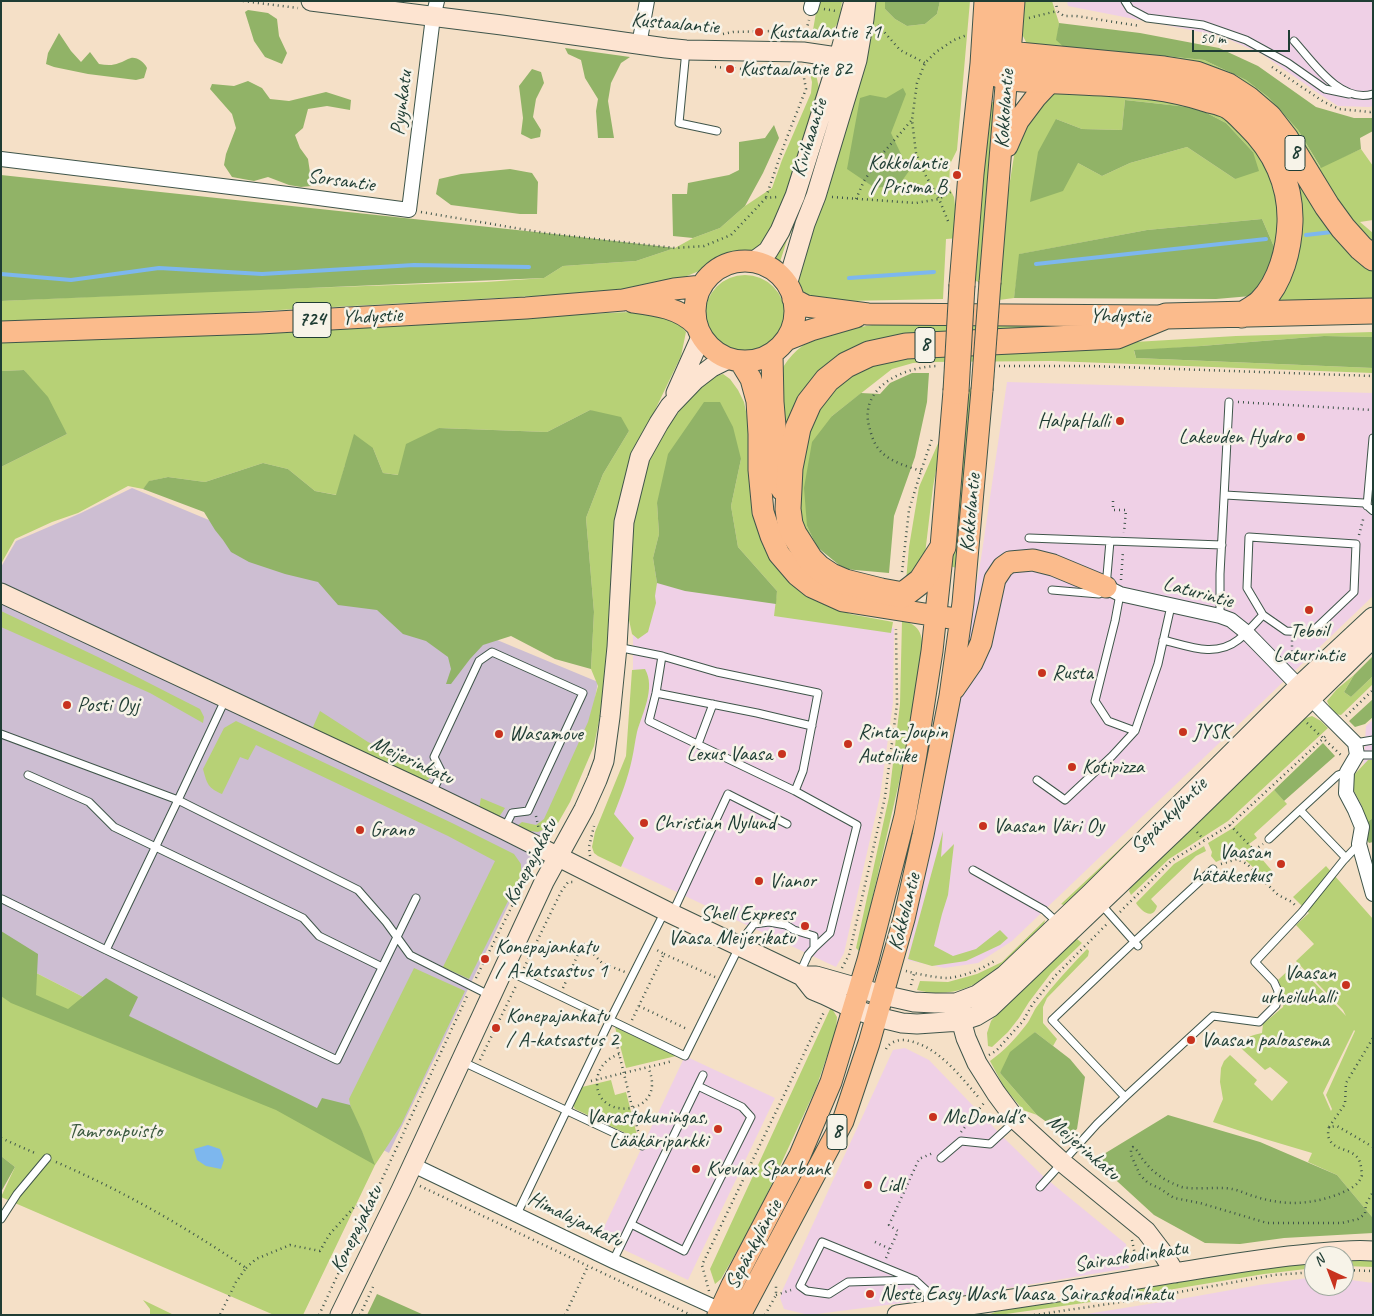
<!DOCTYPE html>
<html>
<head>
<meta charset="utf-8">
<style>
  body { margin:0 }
  #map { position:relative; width:1374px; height:1316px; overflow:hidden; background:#f5e0c7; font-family:Caveat,sans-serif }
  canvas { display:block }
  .frame { position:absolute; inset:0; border:2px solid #1f3d34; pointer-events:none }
  .north { position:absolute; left:1304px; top:1246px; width:50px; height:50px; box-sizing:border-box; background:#f7f3e8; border:1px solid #a1aaa0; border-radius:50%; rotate:317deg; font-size:14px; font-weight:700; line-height:20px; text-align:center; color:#1f3d34 }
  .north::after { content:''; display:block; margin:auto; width:18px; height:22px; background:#c8321e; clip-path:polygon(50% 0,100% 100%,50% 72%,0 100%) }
  .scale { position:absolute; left:1192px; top:30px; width:98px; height:22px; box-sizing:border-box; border:2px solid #1f3d34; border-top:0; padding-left:6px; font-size:15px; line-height:18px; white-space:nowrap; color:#1f3d34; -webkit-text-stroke:4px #f7f3e8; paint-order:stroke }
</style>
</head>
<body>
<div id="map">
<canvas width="1374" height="1316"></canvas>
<div class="frame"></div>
<div class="north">N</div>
<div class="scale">50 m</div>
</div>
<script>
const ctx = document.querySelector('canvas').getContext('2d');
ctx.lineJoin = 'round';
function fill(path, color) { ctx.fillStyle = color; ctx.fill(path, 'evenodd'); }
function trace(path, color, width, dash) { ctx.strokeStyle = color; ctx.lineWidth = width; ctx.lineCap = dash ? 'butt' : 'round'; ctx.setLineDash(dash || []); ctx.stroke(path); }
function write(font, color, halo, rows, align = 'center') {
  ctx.font = font + ' Caveat,sans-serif'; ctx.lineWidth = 5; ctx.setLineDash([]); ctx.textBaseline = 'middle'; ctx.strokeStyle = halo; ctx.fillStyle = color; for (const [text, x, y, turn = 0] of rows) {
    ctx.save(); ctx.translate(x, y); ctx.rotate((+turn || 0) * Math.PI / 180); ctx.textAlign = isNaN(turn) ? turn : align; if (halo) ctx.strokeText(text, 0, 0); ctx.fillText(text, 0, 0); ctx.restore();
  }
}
fill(new Path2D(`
  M1067 1H1373V106L1369 107 1338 106 1318 93 1262 54 1221 36 1068 6Z
  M1007 382 1373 393V596L1012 941 978 963 944 968 907 960 959 692 982 552Z
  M633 567 787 600 894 628 893 703 880 796 844 953 836 967 598 855 628 757 633 673Z
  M1373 720V831L1363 772 1366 726Z
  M905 1048 929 1060 1004 1138 1043 1176 1126 1244 1129 1268 972 1294 809 1315 784 1309 780 1298 783 1289 893 1050Z
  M685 1056 775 1098 688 1280 599 1238Z
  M1314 1277V1286H1344V1279L1373 1283V1315H1080L1180 1299 1259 1285Z`), '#efd0e6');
fill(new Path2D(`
  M132 488 598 682 587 742 389 1153 1 955V567L16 541 81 513Z`), '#cdbed2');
fill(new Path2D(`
  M818 1H842C841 8 841 16 838 22 833 32 822 42 811 38L813 30Z
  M875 1H885V9L895 19 907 26 925 24 937 14 940 1H970L957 150 950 164 949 187 954 197 959 238 946 239 943 299 848 301 814 300 797 287 795 277 803 243 837 160Z
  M1021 1H1052L1059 23 1057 40 1165 56 1204 60 1246 80 1268 97 1298 130 1320 167 1361 149 1373 166V220L1360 222 1373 233V247L1361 237 1276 114 1028 46 1021 32Z
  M808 66 815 70 819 88 818 110 798 175 769 236 755 251 736 258 716 264 682 278 627 291 133 318 1 322V301L216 291 486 282 544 278 563 266 636 261 675 248 693 238 720 228 745 206 772 188 782 160 811 93 812 82Z
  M1067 88 1164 95 1228 116 1270 164 1282 222 1275 249 1262 219 1147 230 1020 254 1014 298 999 300 1007 200 1017 137 1044 98ZM1125 100 1197 108 1226 123 1253 152 1235 179 1187 147 1130 163 1102 176 1078 163 1056 119 1082 129 1122 130Z
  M1240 100 1373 268V304H1271L1296 185Z
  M985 102H994L979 282 972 280Z
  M820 145H823L806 203 787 240 778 268 769 264 779 246Z
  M705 315a40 40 0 1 1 80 0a40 40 0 1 1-80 0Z
  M651 311 676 320 686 332 681 356 645 431 617 515 609 610 605 690 594 746 570 802 558 823 538 832 521 830 517 826 522 822 536 825 544 819 588 722 598 686 591 669 594 612 586 518 603 474 629 431 590 410 547 432 439 428 399 475 383 473 373 448 345 465 337 495 315 491 288 469 263 463 205 482 168 477 150 481 143 489 128 486 78 513 52 522 15 539 1 564V467L67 434 24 370 1 371V341Z
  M872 325H1128L874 345 787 444 780 373C800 334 833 332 872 325Z
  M1373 332V337L1324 336 1201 346 1134 351 1136 358 1373 368V373L1052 361 929 362 913 363 892 369 832 416 807 526 817 547 801 527 796 477 813 412 848 371 882 357 1236 336Z
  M723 374 730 379 738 390 744 402 749 426 764 542 773 564 792 585 850 614 893 622 891 633 774 616 777 591 738 547 731 506 741 459 657 503 659 534 653 558 657 583 655 596 656 603 648 632 638 639 632 634 628 615 631 530 645 470 664 431 695 391 714 377Z
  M963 389H973L959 569 950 566Z
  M943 432 933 487 925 554 906 581 909 547 919 487Z
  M1 611 100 658 200 709 204 717 203 723 150 693 1 627Z
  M902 621C925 625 923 642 921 661L900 778 860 952 856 948 889 797 900 704Z
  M645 669C656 688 642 714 637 732 635 741 634 750 632 759 628 778 621 796 614 814L634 838 621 867 598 856 594 853 592 847 595 832 626 756 632 670Z
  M1354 675 1344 692 1351 697 1373 676V684L1341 715C1333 714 1330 708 1327 701L1337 689Z
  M320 711 368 742 433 774 428 780H413L318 733 313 727Z
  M1312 716 1321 721 1328 728 1228 821 1169 859 1131 895 1129 891 1132 884 1298 721Z
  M236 721 452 823 514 854 521 864V875L469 979 443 967 495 861 448 836 256 745 248 760 240 757 222 794C208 788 207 784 203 769L224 728Z
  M1368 760H1373V818L1366 823 1362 806 1353 789 1354 775Z
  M1274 790 1287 804 1254 834 1257 838 1249 844 1273 872 1266 879 1242 857H1227L1216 862 1211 856 1212 852 1208 843 1233 828Z
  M481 798 505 808 499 817 479 808Z
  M1166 806 1066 906 1061 904Z
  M943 831 941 857 954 844 948 895 942 914 934 946 953 956 976 949 1000 930 1008 938 1000 945 966 961 932 966 908 959Z
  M1204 846 1206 851 1196 856 1151 899 1157 906C1153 921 1141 911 1136 903L1174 864Z
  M1326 866 1373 919V1218L1337 1175 1308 1162 1312 1153 1265 1139 1213 1122 1223 1099 1220 1082 1221 1068 1224 1061 1230 1055 1257 1080 1254 1084 1272 1101 1288 1082 1270 1067 1265 1070 1243 1050 1239 1045C1244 1037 1254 1035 1262 1033L1263 1024 1283 1007 1285 998 1278 980 1296 963 1346 1016 1343 1010 1296 961 1314 944 1296 925 1309 913 1293 897ZM1354 1030 1355 1031 1326 1095 1332 1109 1331 1111 1323 1093Z
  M1045 920 1043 929C1013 957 981 994 936 993 930 993 923 991 917 990L920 981 948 982 977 974 1002 962Z
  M1077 939 1082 943 1051 973 1029 1002 1019 1018 1008 1032 992 1047 988 1046 987 1033 991 1021 1005 1005 1071 940Z
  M1087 949 1089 951 1088 956 1047 998 1043 1007V1023L1057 1039 1053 1046 1035 1032 1000 1073 1037 1115 1023 1110 1004 1087 990 1061C1004 1051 1016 1038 1026 1025 1031 1019 1033 1011 1038 1005 1053 985 1070 967 1087 949Z
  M1 955 365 1141C362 1127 351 1114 349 1099L414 968 465 991 401 1125 375 1165 303 1315H274L1 1197 15 1167 1 1156Z
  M831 1007 837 1017 836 1030 816 1088 756 1218 721 1279 715 1284 710 1269Z
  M615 1027 676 1056 626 1068Z
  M611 1080 615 1095 626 1092 638 1139 575 1109 573 1105 582 1087Z
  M1344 1259H1373V1267L1344 1266Z
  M1314 1261V1268L1264 1274 1126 1297 1006 1314 988 1315 1010 1306Z
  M143 1300 174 1315H150V1309Z`), '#b7d176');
fill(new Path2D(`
  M885 1H940L937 14 925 24 907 26 895 19 885 9Z
  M248 10 268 13 277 19 279 36 287 53 282 64 265 57 254 41 245 12Z
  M1059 23 1140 33 1219 48 1258 66 1316 107 1354 118H1373V131L1360 138 1361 149 1321 168 1298 130 1268 97 1246 80 1204 60 1165 56 1066 49 1056 40Z
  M59 33 71 51 81 62 90 52 99 64C106 65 112 66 119 63 123 62 127 59 131 58 137 57 144 62 147 68L144 78 136 80 88 74 54 67 46 64 48 53Z
  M565 48 630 57 621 63 611 83 608 101 614 138H598L596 111 598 99 585 78 581 60 568 54Z
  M532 69 541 72 544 83 536 99 533 117 541 130 540 137 531 139 521 134 523 118 519 86Z
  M248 81 262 88 270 99 289 101 326 92 351 100 350 110 327 106 308 109 303 128 295 135 300 148 308 159 312 186 301 187 289 185 268 177 254 181 232 177 224 165 226 154 236 128 232 114 210 89 212 84 234 86Z
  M903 88 906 94 891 133 909 171 899 185 875 188 847 169 860 98 870 95 886 98Z
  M1125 100 1197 108 1226 123 1253 152 1259 171 1235 179 1187 147 1130 163 1102 176 1078 163 1063 191 1030 202 1038 152 1056 119 1082 129 1122 130Z
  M774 125 779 138 763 173 745 206 720 228 693 238 673 236 672 194H687L688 183 729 175 739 170V142L765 138Z
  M510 169 532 173 538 182 537 214H520L451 205 436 194 439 179 461 174Z
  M1 175 545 233 675 248 636 261 563 266 544 278 1 301Z
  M1262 219 1275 249 1266 277 1251 296 1216 299 1014 298 1019 254 1147 230Z
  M1324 336 1373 337V368L1136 358 1134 350 1201 346Z
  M24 370 48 397 67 434 1 467V371Z
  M912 373H929L927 402 915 457 894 516 889 573 844 569 817 547 807 526 804 488 812 442 832 416 861 393 880 394 890 383Z
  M704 402H720L733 427 741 459 731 506 738 547 777 591 776 604 685 591 657 583 653 558 659 534 657 503 668 454Z
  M590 410 621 417 629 431 603 474 586 518 594 612 591 669 555 659 511 636 483 645 470 659 451 684H446L451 669 448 657 426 641 403 634 377 610 338 605 318 582 285 574 249 562 231 552 223 540 215 530 204 512 143 489 149 481 168 477 205 482 263 463 288 469 315 491 336 495 354 434 373 448 383 473 398 475 406 444 439 428 547 432Z
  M1373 656V676L1351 697 1344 692 1354 675Z
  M1373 699V717L1365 724 1355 727 1349 721Z
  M1323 743 1335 756 1284 801 1274 790Z
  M1373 818V842L1369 843 1365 837 1366 823Z
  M1 931 38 954 36 995 68 1009 106 978 138 997 129 1016 317 1108 322 1098 350 1105 362 1131 375 1165 276 1110 11 1003 1 996Z
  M1035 1032 1070 1059 1085 1077 1077 1129 1067 1137 1037 1115 1000 1073 1010 1052Z
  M1168 1115 1260 1142 1337 1175 1373 1218V1233L1284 1238 1240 1244 1205 1243 1154 1215 1094 1160Z
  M1 1156 15 1167 1 1192Z
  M377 1294 424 1315H367Z`), '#91b367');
fill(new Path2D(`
  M208 1145 220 1149 224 1160 221 1169 206 1166 197 1160 194 1149Z`), '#7db7ee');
trace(new Path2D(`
  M1306 235 1332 232
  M1036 264 1266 239
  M1 274 71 280 159 268 262 274 414 265 529 267
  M849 278 934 272`), '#7db7ee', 4);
const lane = new Path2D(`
  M1125 1 1130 9 1147 18 1203 25 1246 40 1288 63 1325 89 1349 94
  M1294 41C1313 62 1340 104 1373 94
  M686 50 679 123 717 131
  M1225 495 1364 503 1373 511
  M1367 506 1373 438
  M1249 537 1356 544 1354 592 1312 632 1286 631 1263 615 1247 588Z
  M1029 538 1110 541
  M1052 590 1099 594 1106 587 1110 541 1222 545
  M1120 594 1115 621 1095 701 1108 721 1135 731 1158 664 1171 606
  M1220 616V574L1229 402
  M1163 640C1188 646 1215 658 1238 640 1247 633 1255 623 1263 615
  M617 647 662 656 717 672 818 693 803 771 795 791 649 721 656 693 662 656
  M656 693 757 713 812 726
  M225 700 178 800 358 890 386 922 410 955 491 996
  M1 734 178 800 106 950 337 1060 416 898
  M1355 743 1373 740
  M698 744 713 704
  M1357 755H1373
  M28 775 89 802 114 827 303 918 319 936 382 967
  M1037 780 1065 800 1112 756 1135 731
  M795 791 857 825 830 933 814 948
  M431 794 442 773 434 757 479 661 492 652 583 693 528 811 512 813 504 829
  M1269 839 1300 810
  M1346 858 1300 810 1338 775 1347 772
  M1213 869 1134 942 1052 1020 1125 1097 1213 1016 1259 1022 1276 1005 1278 991 1274 982 1255 962 1302 912 1343 861 1359 844
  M973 870 1044 910 1058 923
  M2 899 106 950
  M1100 903 1138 946
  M672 914 728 794 787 824
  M738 945 754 924 769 922 786 925 794 930 814 936V948L808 955 799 975
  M504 969 685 1056 739 947
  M461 1061 642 1146
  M941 1158 961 1141 990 1144 1015 1121
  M1040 1187 1097 1124 1125 1097
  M517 1214 610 1020 665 911
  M1 1219 17 1194 47 1158
  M631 1224 684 1251 751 1117 742 1107 698 1086
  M613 1261 703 1075
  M915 1280 848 1282 829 1294 807 1291 800 1286 822 1242 915 1280 927 1291 928 1310`);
const street = new Path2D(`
  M811 8 813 1
  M639 45 647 1
  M1 159 296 195 409 210 433 17 437 1
  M1106 587 1120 594 1220 616 1231 620 1246 632 1323 711 1355 743 1357 755 1347 772 1346 793 1355 810 1362 827 1359 844 1373 894
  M413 1165 613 1261 721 1310`);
const secondary = new Path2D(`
  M311 1 502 25 666 48 686 50 803 52 857 60
  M753 262 768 251 780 231 795 196 839 57 854 1
  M787 285 805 224 816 196 857 60 864 19 866 1
  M676 393 701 337
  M1 593 431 794 503 829 672 914 802 976 813 990 825 995 854 1009 877 1017 902 1023 917 1024 961 1021 976 1016 991 1007 1187 820 1373 638
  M802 976H816L883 995 914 1002 935 1003H956L977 995 1005 975 1091 893 1299 686 1373 617
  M958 1009 966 1038 977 1063 996 1093 1016 1120 1063 1163 1146 1231 1162 1252 1175 1273
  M340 1315 401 1190 544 882 584 809 597 780 604 761 610 717 617 647 624 522 640 457 659 423 670 406 695 380 712 367 728 359
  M897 1315C989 1303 1082 1289 1174 1273 1219 1266 1263 1258 1309 1254 1330 1252 1352 1249 1373 1251`);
const primary = new Path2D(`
  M1007 146 1018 121 1036 97 1052 80
  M695 311a50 50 0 1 1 100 0a50 50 0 1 1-100 0Z
  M990 282 1008 61
  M793 299 806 306 868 314 1160 316
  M633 302C656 305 680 308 696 325
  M1 332 260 323 526 308 623 300 674 289 702 286
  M786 340 811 330 856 317
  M772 354 773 402 780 485 782 490
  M740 361 751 379 757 401 759 434V470L763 512 771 536 779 554 797 575 812 587 843 601 950 618
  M954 689 972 663 981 643 995 579 1003 567 1010 562 1033 560 1053 565 1106 587
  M718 1315 732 1285 800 1155 831 1082 868 960 905 816 916 754 932 651 943 547
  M740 1315 843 1121 869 1043 904 919 923 835 950 696 963 603 982 390`);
const highway = new Path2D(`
  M1008 54 1012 1
  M983 64 992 72 1007 78C1039 80 1070 82 1102 83 1139 85 1167 87 1203 98 1211 101 1220 102 1228 106 1235 110 1242 118 1248 124 1275 150 1291 184 1290 222 1289 249 1281 282 1261 302 1256 307 1248 311 1242 315
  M983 64 992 56 1008 54 1164 69 1196 74 1228 86 1248 99 1269 117 1286 139 1327 206 1343 228 1361 248 1373 258
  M962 285 971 174 983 64 987 1
  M956 391 943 547 921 581 903 595 881 591 845 582 831 576 819 568 810 559 794 534 790 524 788 509 790 468 798 428 809 403 827 380 846 365 869 354 906 346 1117 336 1166 316 1373 311`);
trace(lane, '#3f554a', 9);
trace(street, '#3f554a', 16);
trace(secondary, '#3f554a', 21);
trace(primary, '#3f554a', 23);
trace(highway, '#3f554a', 27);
trace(new Path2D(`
  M243 1 298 8
  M1056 1 1057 11
  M824 9 836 11
  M1029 18 1057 11 1064 16H1076L1140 26
  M878 25 900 50 925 63
  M723 34 733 32 773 31 790 35H805
  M805 35 809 20
  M715 67 742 69 756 68
  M1272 67 1324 102 1339 109 1370 112 1373 111
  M766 197 784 145 806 89 802 67
  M832 197 916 203 939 199 952 191
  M856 199 864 181 884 152 911 121
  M421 212 545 233 675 248 704 246 731 235 766 198 777 197
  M948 221 939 199 926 176 916 153 912 120 917 83 925 63 936 52 954 40 967 35
  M999 366H1091L1373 376
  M1238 402 1373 410
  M921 471C906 466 887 461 878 448 873 442 871 433 869 426 859 386 906 366 939 366
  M1113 501V510H1126L1124 533
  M1359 535 1364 516
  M902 572 909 510 921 471 932 439
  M1121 580 1123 551
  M1290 661 1292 658V639
  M1346 716 1373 690
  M1307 723 1343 757
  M536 816 539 830
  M1230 825 1254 850 1263 844
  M1197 832 1204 840
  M590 856 589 847 594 826
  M1221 864 1237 859 1247 864 1278 895 1292 902 1295 905
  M1120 912 1171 861 1230 825 1328 734
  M664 954 715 977
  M524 968 561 892 568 882H573
  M842 968 849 955 885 797 897 704 896 629
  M906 971C917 974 937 978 948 978 963 977 984 968 996 960
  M476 978 533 864 531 860
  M911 985 914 974
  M563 988 583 943 602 963 625 972
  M639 1006 687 1029
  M632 1020 664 954 655 949
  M614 1033 639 1135
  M886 1049C889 1043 896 1040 903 1040 936 1043 960 1076 980 1099
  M619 1054C609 1058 601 1064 598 1075 587 1123 671 1119 648 1067
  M989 1055 996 1051 1023 1021 1032 1005 1055 976 1107 924
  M480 1060 517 984
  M591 1081 673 1061
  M1329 1127 1345 1104 1346 1083 1373 1038
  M961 1132 984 1103
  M1 1138 37 1154
  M1373 1147 1337 1126 1329 1127C1328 1132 1327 1137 1331 1142 1338 1152 1359 1148 1361 1167 1361 1170 1362 1172 1362 1175 1359 1186 1348 1190 1339 1194 1310 1205 1284 1206 1253 1196 1246 1194 1239 1190 1232 1189 1218 1186 1190 1191 1179 1186 1166 1181 1153 1173 1145 1162 1140 1157 1139 1151 1133 1147L1131 1149V1155L1140 1175 1148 1183 1159 1188 1174 1198 1200 1203 1267 1223H1342L1358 1219 1365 1214 1366 1204 1373 1192
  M56 1162C123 1191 186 1227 246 1268L236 1282 220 1315
  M420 1186 691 1315
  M1132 1240 1135 1255 1133 1264
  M875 1242 890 1249
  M886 1258 898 1231 889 1225 919 1159 933 1153
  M246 1268 256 1259 290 1245 320 1251 329 1235 355 1206 371 1204
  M1344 1270 1373 1271
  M709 1291 702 1265 825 1010
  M776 1295 791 1290
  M319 1315 468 994
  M360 1315 373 1287
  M565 1315 588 1266
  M765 1315 776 1295V1284
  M1034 1315 1135 1300 1274 1275 1314 1272`), '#3f554a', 2.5, [1, 4]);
trace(lane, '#fff', 7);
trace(street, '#fff', 14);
trace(secondary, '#fde4d1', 19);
trace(primary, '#fbbb8c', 21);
trace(highway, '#fbbb8c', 25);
const primaryBridge = new Path2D(`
  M982 390 990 282`);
const highwayBridge = new Path2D(`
  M956 391 962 285`);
trace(primaryBridge, '#3f554a', 23, []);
trace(highwayBridge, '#3f554a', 27, []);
trace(primaryBridge, '#fbbb8c', 21);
trace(highwayBridge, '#fbbb8c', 25);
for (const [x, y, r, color] of [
  [759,32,5,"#c8321e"],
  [730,69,5,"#c8321e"],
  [957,175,5,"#c8321e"],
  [1120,421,5,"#c8321e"],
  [1301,437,5,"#c8321e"],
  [1309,610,5,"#c8321e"],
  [1042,673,5,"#c8321e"],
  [67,705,5,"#c8321e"],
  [1183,732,5,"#c8321e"],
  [499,734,5,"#c8321e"],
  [848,744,5,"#c8321e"],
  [782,754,5,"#c8321e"],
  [1072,767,5,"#c8321e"],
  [644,823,5,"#c8321e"],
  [983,826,5,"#c8321e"],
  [360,830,5,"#c8321e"],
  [1281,864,5,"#c8321e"],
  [759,881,5,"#c8321e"],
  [805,926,5,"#c8321e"],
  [485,959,5,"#c8321e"],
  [1346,985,5,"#c8321e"],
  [496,1028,5,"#c8321e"],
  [1191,1040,5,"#c8321e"],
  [933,1117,5,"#c8321e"],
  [718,1129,5,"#c8321e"],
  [696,1169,5,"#c8321e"],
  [868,1185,5,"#c8321e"],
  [870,1294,5,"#c8321e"]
]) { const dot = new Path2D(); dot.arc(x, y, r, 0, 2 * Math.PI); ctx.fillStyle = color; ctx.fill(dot); trace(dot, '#f7f3e8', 2); }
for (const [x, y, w] of [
  [1295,153,20],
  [312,320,38],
  [925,345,20],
  [837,1132,20]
]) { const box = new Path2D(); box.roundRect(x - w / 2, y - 17.5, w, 35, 4); ctx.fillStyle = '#f7f3e8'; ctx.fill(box); trace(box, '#1f3d34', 1); }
write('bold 20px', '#1f3d34', null, [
  ["8",1295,153],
  ["724",312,320],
  ["8",925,345],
  ["8",837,1132]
]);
write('21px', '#1f3d34', '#f7f3e8', [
  ["Kustaalantie",675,24,5],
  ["Pyynkatu",402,103,-83],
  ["Kokkolantie",1005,109,-86],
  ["Kivihaantie",810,138,-73],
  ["Sorsantie",341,181,8],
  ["Yhdystie",1120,316],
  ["Yhdystie",372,317,-3],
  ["Kokkolantie",971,513,-85],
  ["Laturintie",1198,593,15],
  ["Meijerinkatu",412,761,25],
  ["Sepänkyläntie",1169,816,-45],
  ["Konepajakatu",531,862,-63],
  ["Kokkolantie",905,912,-76],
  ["Meijerinkatu",1083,1148,41],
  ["Himalajankatu",575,1220,26],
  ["Konepajakatu",357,1229,-64],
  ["Sepänkyläntie",754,1245,-62],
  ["Sairaskodinkatu",1131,1257,-9]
]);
write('21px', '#1f3d34', '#f7f3e8', [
  ["Kustaalantie 71",769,32],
  ["Kustaalantie 82",740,69],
  ["Kokkolantie",947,163,"right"],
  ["/ Prisma B",947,187,"right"],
  ["HalpaHalli",1110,421,"right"],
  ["Lakeuden Hydro",1291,437,"right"],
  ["Teboil",1309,631,"center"],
  ["Laturintie",1309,655,"center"],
  ["Rusta",1052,673],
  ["Posti Oyj",77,705],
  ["Rinta-Joupin",858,732],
  ["Autoliike",858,756],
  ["JYSK",1193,732],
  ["Wasamove",509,734],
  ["Lexus Vaasa",772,754,"right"],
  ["Kotipizza",1082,767],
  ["Christian Nylund",654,823],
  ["Vaasan Väri Oy",993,826],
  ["Grano",370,830],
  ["Vaasan",1271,852,"right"],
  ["hätäkeskus",1271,876,"right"],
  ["Vianor",769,881],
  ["Shell Express",795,914,"right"],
  ["Vaasa Meijerikatu",795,938,"right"],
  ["Konepajankatu",495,947],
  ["/ A-katsastus 1",495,971],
  ["Vaasan",1336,973,"right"],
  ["urheiluhalli",1336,997,"right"],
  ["Konepajankatu",506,1016],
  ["/ A-katsastus 2",506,1040],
  ["Vaasan paloasema",1201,1040],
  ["Varastokuningas,",708,1117,"right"],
  ["Lääkäriparkki",708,1141,"right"],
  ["McDonald's",943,1117],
  ["Kvevlax Sparbank",706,1169],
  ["Lidl",878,1185],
  ["Neste Easy Wash Vaasa Sairaskodinkatu",880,1294]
], 'left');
write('21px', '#3d5b41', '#f7f3e8', [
  ["Tamronpuisto",115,1131]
]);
</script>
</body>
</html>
